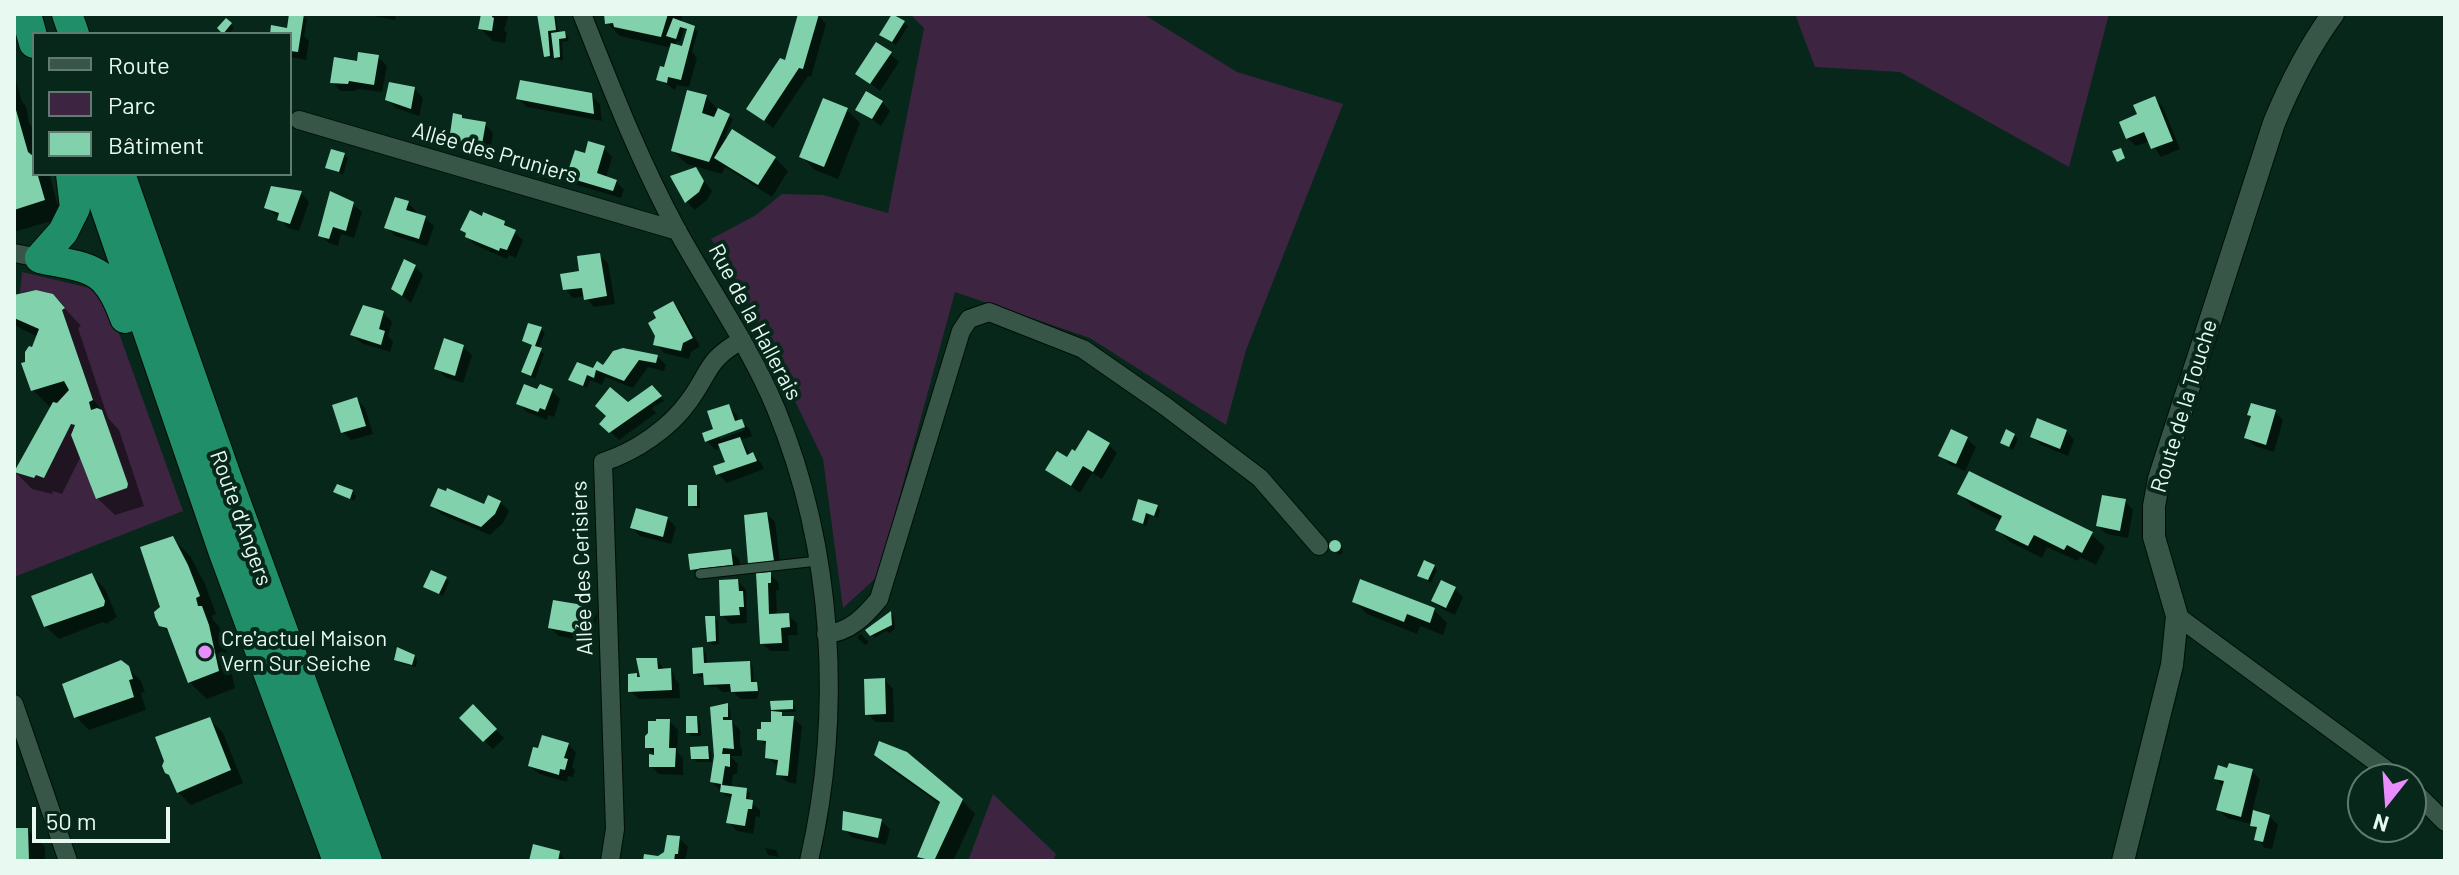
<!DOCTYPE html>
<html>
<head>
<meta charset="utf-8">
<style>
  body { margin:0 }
  #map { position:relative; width:2459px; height:875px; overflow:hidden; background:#07271a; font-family:Barlow,sans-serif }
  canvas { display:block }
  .frame { position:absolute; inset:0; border:16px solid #e7f9f0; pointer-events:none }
  .legend { position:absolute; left:32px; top:32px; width:260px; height:144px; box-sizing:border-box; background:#07271a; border:2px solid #617b70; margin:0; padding:10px 14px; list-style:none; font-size:24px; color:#e7f9f0 }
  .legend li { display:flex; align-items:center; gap:16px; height:40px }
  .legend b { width:40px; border:2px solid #617b70 }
  .north { position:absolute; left:2347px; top:763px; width:80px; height:80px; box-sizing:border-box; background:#07271a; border:2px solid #617b70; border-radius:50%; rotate:197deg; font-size:22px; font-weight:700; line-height:32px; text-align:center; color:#e7f9f0 }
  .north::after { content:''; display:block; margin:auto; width:28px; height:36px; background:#ea8dfc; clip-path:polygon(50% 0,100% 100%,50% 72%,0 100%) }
  .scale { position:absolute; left:32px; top:807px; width:138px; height:36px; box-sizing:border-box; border:4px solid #e7f9f0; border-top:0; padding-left:10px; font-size:24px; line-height:28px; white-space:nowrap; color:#e7f9f0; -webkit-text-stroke:6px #07271a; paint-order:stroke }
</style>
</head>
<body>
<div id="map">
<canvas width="2459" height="875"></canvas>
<div class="frame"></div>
<ul class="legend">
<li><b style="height:10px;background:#375648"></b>Route</li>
<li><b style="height:22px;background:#3d2541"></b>Parc</li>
<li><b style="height:22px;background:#80d1ac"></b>Bâtiment</li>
</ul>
<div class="north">N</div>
<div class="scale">50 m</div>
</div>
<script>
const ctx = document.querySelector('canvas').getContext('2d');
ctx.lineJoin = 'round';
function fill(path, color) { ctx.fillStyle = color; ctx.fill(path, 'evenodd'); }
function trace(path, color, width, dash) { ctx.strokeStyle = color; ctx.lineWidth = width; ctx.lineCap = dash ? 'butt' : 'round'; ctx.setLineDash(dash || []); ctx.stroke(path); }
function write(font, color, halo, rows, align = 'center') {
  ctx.font = font + ' Barlow,sans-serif'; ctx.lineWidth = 8; ctx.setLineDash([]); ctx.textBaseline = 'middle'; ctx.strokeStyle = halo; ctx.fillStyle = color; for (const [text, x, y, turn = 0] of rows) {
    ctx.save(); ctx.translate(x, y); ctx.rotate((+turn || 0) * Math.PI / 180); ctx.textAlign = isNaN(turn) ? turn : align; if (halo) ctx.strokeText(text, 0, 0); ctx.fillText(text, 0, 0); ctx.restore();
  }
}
fill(new Path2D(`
  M910 14H1143L1237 72 1343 104 1246 350 1226 425 1090 338 955 292 878 576 843 608 823 459 738 283 711 239 756 215 782 194 823 195 888 213 924 28Z
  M1795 14H2109L2069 167 1900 72 1815 67Z
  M22 272 94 289 111 311 183 511 14 577V472L34 478 36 475 45 477 71 424 75 425 71 435 96 498 128 486 102 410 93 400 62 310 65 307C54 292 39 287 20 293Z
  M993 794 1056 854 1053 861H968Z`), '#3d2541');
fill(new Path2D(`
  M363 14H396L395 20Z
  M483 14H509L504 30 507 33 505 43 493 41 480 28Z
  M539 14H555L559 34 565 33 568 37 569 41 562 42 563 60H559L552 54 553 59 546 56Z
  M606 14H682L681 23 698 31 692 52 697 58 689 87 677 85 675 90 658 79 666 70 672 48 620 36 607 23ZM684 29 689 31 684 49 675 46 677 41 680 42Z
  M800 14 818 15 826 24 811 77 808 76 773 128 748 108 786 64Z
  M303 16 307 20 304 36 309 41 306 60 290 57V34H272L288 30Z
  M893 16 908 26 896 45 885 38Z
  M226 20 234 28 229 34 220 28Z
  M890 54 899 62 880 91 857 73Z
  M378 57 387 66 382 92 357 89 356 91H341L332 82Z
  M14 73 22 102 26 106 29 123 34 130V174L50 176 61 218 14 232Z
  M415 89 423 98 419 116 396 108 387 99Z
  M591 95 600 104 602 121 527 107 518 99Z
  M706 97 719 111 733 119 725 136 728 138 775 158 788 171 772 197 725 167 722 174 687 164 673 151Z
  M2155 99 2163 107 2180 149 2161 157 2150 141 2136 146 2127 138 2140 116Z
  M882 102 890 111 881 126 858 109Z
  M847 110 860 123 838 179 815 170 802 157Z
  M462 117 465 120 485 124 493 133 490 152 467 150 459 141Z
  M604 148 612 157 606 178 616 181 624 190 621 198 577 185 569 176 586 155Z
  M344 155 348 158 343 175 328 167Z
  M695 169 712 191 707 200 695 210 687 202Z
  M564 172 568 176 566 184 550 178V181L542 179 538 175Z
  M301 193 309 202 299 231 288 228 280 218 266 208Z
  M408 203 416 211 415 215 425 218 434 226 427 246 395 236 386 227Z
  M353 204 362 212 354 238 341 234 338 246 329 243 320 235Z
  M504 223 523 240 516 258 509 255 507 259 475 245 467 236Z
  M599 255 608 263 615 304 594 307 585 296 573 298 565 289Z
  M415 267 423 275 411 303 393 288Z
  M14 298 58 301 81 326 78 328 108 418 119 430 144 506 115 515 97 498 81 456 62 494 53 491 52 494 32 489 14 471 51 408 33 390V349L38 337 14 325Z
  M673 303 681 312 700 346 691 352 689 359 664 353 656 344Z
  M383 313 392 322 388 336 393 342 390 352 361 343 353 335Z
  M541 329 545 333 538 349 544 354 535 379 523 372 533 346 524 340Z
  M463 347 472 355 463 383 445 377 437 368Z
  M657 356 666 365 664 371 648 367 633 388 605 377 602 385 590 380 587 388 570 380 593 370 600 363 604 367Z
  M652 387 664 401 652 408 656 413 619 440 602 424Z
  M552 391 560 399 554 417 548 415 547 420 527 412 519 404 539 392Z
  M357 399 365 408 373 434 351 440 343 432Z
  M728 406 737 415 739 422 742 421 750 430 752 436 741 440 751 455 753 454 761 463 764 469 727 483 718 474 727 463 722 447 715 450 707 441 716 430ZM744 426 745 430 720 439V434Z
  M2275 412 2283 420 2274 452 2255 446 2246 438 2252 417 2249 414Z
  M2066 431 2074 440 2068 456 2041 445 2032 437Z
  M2014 435 2018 439 2013 450 2002 443Z
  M1967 439 1976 447 1965 471 1949 464 1941 455Z
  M1109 445 1117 453 1102 479 1092 473 1080 493 1047 469 1076 453Z
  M696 487 700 491V508H694L690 505Z
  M336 491 352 492 356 496 354 501Z
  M1960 494 2091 534 2105 547 2096 565 2080 557 2078 561 2047 547 2042 558 2010 542 1997 529 2001 521 1973 507Z
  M2125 501 2133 510 2128 538 2107 534 2098 526Z
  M500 502 509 511 503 523 490 535 441 514 432 506H485Z
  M1157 507 1160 510 1158 518 1150 515 1146 526 1134 519Z
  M767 514 775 522 781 569 767 571 778 582 779 590H776L777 615H788L797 623 798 635H788L789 651H770L762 643V575L750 563Z
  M667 518 676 527 671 544 640 536 632 528Z
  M172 538 190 556 205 584 216 614 212 616 213 620 219 626 225 645 235 688 207 699 189 682 173 637 160 624Z
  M1335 542 1342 547 1343 553 1339 555 1335 551 1332 546Z
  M730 551 739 559 741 573 701 578 692 569Z
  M1434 566 1437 570 1431 583 1419 575Z
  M92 576 105 589 117 617 106 624 103 622 59 639 45 626Z
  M446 579 449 582 443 596 426 587Z
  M738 581 746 590 747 623 730 624 722 615Z
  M1455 589 1463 597 1455 615 1442 609 1433 601Z
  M1354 601 1434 610 1447 623 1443 635 1420 626 1417 634 1367 614Z
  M588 608 597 616 593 643 559 636 550 628Z
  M891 614 894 617 895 629 889 633 886 631 875 638 868 630Z
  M714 618 718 621 719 644 712 645 709 641Z
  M861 634 869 642 865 645 857 637Z
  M702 649 706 653 707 664 750 663 753 667 754 684 760 688 757 699H741L733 692H722L717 687H710L706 684V677H699L695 673Z
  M414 656 417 660 416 667 400 663 396 659Z
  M657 660 665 670H671L674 674 675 679 679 683 680 698 639 699 630 691 636 675 643 682Z
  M127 667 141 681 145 692 141 693 146 710 89 730 76 717Z
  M885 680 893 689 894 722H876L867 714Z
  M792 702 795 706 796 712H780L786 718H793L802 726 796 784 787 782 778 774 779 767 767 757 768 747 759 739 773 724 778 714 773 709Z
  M727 705 730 709 731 721 740 730V746L742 749V756H730L738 764 737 774H733L731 788 746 790 750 793 749 801 760 810V817L756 816 753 834 737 831 728 822 732 797 726 796 712 782 716 756 714 739Z
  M473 707 504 738 493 749 461 718Z
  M697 718 700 722 701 736H692L688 732Z
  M210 720 223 733 243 783 191 805 178 792Z
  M669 721 678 730 677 752 683 758V775L659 774 651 766 657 757 647 747Z
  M568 744 576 753 572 767 575 770 573 777 568 776 567 782 539 774 530 766Z
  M708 748 711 752 712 762H697L693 759Z
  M876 755 962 800 975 814 953 861H924L919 856 941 805 889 768Z
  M2252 771 2260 780 2252 812 2269 816 2278 825 2272 849 2265 848 2257 839 2258 832 2251 824 2227 818 2219 810 2224 787 2216 779Z
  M881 821 890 829 886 845 853 838 844 829Z
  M14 830H28L45 847V861H14Z
  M679 838 688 847 685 861H645L658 858Z
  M765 848 776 850 779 857 768 855Z
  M559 853 567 861H531Z`), '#0007');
fill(new Path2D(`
  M289 14H304L298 52 290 51V34H270L271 25 287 28Z
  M481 14H492V17L494 18 492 31 478 29Z
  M537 14H554L556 30 548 31 550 56 544 57Z
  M604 14H668L661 37 614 27 613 23 605 24Z
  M798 14H819L803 69 799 68 764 121 746 109 780 58 785 60Z
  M892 14 905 21 892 42 879 35Z
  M226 18 232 23 223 34 217 28Z
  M673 18 695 26 681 80 668 77 667 83 656 80 660 66 664 67 671 43 682 46 687 29 680 27 676 39 666 36Z
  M565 31 566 38 559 39 560 57 554 58 551 33Z
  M876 42 892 52 870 84 855 74Z
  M358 52 379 55 374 85 349 81 348 84 330 83 334 57 357 61Z
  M520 80 592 93 594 114 516 99Z
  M389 82 415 87 411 109 385 100Z
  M687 90 707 95 702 113 714 117 718 108 730 114 709 162 671 151Z
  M866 91 883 101 872 119 855 110Z
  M2155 96 2173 141 2151 149 2144 132 2126 139 2119 122 2137 114 2133 105Z
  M823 98 848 108 824 167 799 157Z
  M14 103 28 152 33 156 34 174 38 176 45 200 14 210Z
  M453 113 462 115V118L486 122 482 144 449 141Z
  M732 129 776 157 758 185 714 158Z
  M588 141 605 146 597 173 617 180 613 191 566 177 575 150 585 153Z
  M2121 148 2125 158 2117 162 2112 151Z
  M331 149 345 153 339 172 325 168Z
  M549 166 565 171 562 181 536 176 537 171 547 174Z
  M696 167 704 181 699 192 685 203 670 176Z
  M271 186 302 191 290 224 277 220 279 213 264 208Z
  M330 191 354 202 346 231 333 227 329 239 318 236Z
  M395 197 409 201 406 210 426 216 419 239 384 228Z
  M470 210 482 216 483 212 505 221 504 225 516 230 507 250 500 248 499 251 465 237 466 233 460 230Z
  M600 253 607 296 584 300 582 288 563 290 560 274 579 271 577 256Z
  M404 259 416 265 402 296 391 289Z
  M36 290 53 294 65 308 62 310 93 400 89 402 91 410 97 408 102 410 128 484 127 488 96 499 71 435 75 425 71 424 44 478 36 475 34 478 14 472 53 402 57 403 69 390 64 381 31 391 21 363 25 362V352L29 346 32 347 39 329 14 318V295Z
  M673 301 693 338 683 343 681 351 653 345 655 336 648 323 656 318 653 312Z
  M363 305 384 311 379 329 385 331 381 345 350 335Z
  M528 323 542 327 535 346 542 348 531 376 521 372 532 345 522 341Z
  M444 338 464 345 455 376 434 369Z
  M623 348 658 355 656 363 639 360 624 381 596 370 594 378 587 375 583 386 568 380 577 362 593 368 597 361 603 365 613 351Z
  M524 384 537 389 540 384 553 389 545 410 540 408 538 412 516 404Z
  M652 385 662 396 609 433 599 424 606 416 595 406 610 387 628 402Z
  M357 397 366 426 341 433 332 405Z
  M2251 403 2276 410 2266 445 2244 438 2251 416 2247 415Z
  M729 404 735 421 742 419 745 427 705 442 702 433 713 429 707 411Z
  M2037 418 2067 430 2060 449 2030 437Z
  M1951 429 1968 437 1956 464 1938 456Z
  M2006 429 2015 434 2009 447 2000 443Z
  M1088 430 1110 443 1093 472 1083 466 1071 486 1045 470 1057 451 1067 457 1072 449 1075 451Z
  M740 437 747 455 753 452 757 461 716 475 713 466 725 462 718 444Z
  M1969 471 2093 532 2082 553 2067 545 2064 550 2034 535 2028 546 1995 530 2002 516 1957 494Z
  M337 484 353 490 350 499 333 492Z
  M688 485H697V506H688Z
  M438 488 446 491 447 488 484 504 488 495 501 501 495 514 481 527 430 506Z
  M2102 495 2126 499 2120 531 2096 526Z
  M1138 499 1158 505 1154 516 1146 513 1143 524 1132 520Z
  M636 508 668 517 663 537 630 528Z
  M767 512 774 561 748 564 744 515Z
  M173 536 188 565 200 596 196 598 198 606H202L209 625 219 671 188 683 167 628 159 626 155 617 154 612 160 607 140 547Z
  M1329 546a6 6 0 1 1 12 0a6 6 0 1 1-12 0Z
  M731 549 733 565 690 570 688 554Z
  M1424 560 1435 565 1428 580 1417 576Z
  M431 570 447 577 439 594 423 587Z
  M771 572V583H768L769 614 789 613 790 627 781 628 782 643 760 644 756 573Z
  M92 573 105 601 104 606 44 627 31 596Z
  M738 579 739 591H743L744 607H739L740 615 720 616 719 580Z
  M1360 579 1435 608 1430 623 1407 614 1404 622 1352 602Z
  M1441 580 1456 587 1446 608 1431 601Z
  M553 600 589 606 585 635 548 628Z
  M891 611 892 625 870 636 865 630Z
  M705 616H715L716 641 707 642Z
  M397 647 415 655 412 665 394 660Z
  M703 647 704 663 750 661 751 682H757L758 691 731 692 730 684 704 685 703 673 693 674 692 648Z
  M636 658H657L658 669 671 668 672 690 628 692V674L637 673V677H640Z
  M121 660 129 666 133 679 129 680 134 697 74 718 62 684Z
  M885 678 886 714 865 715 864 679Z
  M793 700V709L771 710 770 701Z
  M728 703V717H723V720H732L734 749 723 748 722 754H730V767L725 766 722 785 747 788 746 799 753 800 752 809H748L745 826 726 823 732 794 720 792 721 784 710 782 714 756 710 707Z
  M473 704 497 729 483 742 459 718Z
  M771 711 782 712V716H794L788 776 776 775 778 760 765 758 766 741 757 740V729H761V722H771Z
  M686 716H697L698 733H686Z
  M210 717 231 770 177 793 169 775 165 773 162 766 164 761 155 737Z
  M656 719H670L669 748H676L675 767H649V754L654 755V748H645V736L648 733V721H656Z
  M542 735 569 743 564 758 568 759 565 770 560 769 559 775 528 766 533 747 538 748Z
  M879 741 907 752 963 799 934 861 917 857 940 802 874 755Z
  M708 746 709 759H691L690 747Z
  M2229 763 2253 769 2241 817 2216 810 2224 781 2214 779 2218 765 2227 768Z
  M2253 810 2270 815 2263 842 2254 840 2257 827 2250 826Z
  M843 811 882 819 878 838 842 830Z
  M14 828H28L29 861H14Z
  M667 835 680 836 678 854H675L674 861H643L644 854 658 856 664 852Z
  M533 844 560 851 558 861H529Z`), '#80d1ac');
const service = new Path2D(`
  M700 574 818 561`);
const minor = new Path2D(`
  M582 14C611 87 639 160 677 230 710 290 750 346 776 409 834 550 843 713 809 861
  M299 120 678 231
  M14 253 40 258
  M2177 616 2399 779
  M826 634C850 632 865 616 879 599L961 331 969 319 989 312 1083 349 1165 406 1260 478 1319 546
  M14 704 68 861
  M2411 788 2445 822
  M610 861 615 829 603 462C635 452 670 428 689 401 711 371 706 360 742 340`);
const tertiary = new Path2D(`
  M2123 861 2172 665 2177 616 2154 537V506L2159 479 2274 123C2290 84 2308 48 2333 14`);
const trunk = new Path2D(`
  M26 14 34 43
  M67 14 74 34
  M71 174 75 208 63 232 40 258C90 269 106 265 125 318
  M94 174 223 550 338 861
  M120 174 227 479 367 861`);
trace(service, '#000e06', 11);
trace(minor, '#000e06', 20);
trace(tertiary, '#000e06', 24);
trace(trunk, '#000e06', 32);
trace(service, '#375648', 9);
trace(minor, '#375648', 18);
trace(tertiary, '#375648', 22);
trace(trunk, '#208e68', 30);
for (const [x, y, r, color] of [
  [205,652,8,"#ea8dfc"]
]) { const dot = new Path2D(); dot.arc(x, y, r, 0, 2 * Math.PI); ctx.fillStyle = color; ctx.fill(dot); trace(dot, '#07271a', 3); }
write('22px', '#e7f9f0', '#07271a', [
  ["Allée des Pruniers",495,153,16],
  ["Rue de la Hallerais",755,322,62],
  ["Route de la Touche",2184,406,-73],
  ["Route d'Angers",241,518,70],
  ["Allée des Cerisiers",582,568,-92]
]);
write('22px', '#e7f9f0', '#07271a', [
  ["Cre'actuel Maison",221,639],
  ["Vern Sur Seiche",221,664]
], 'left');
</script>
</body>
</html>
